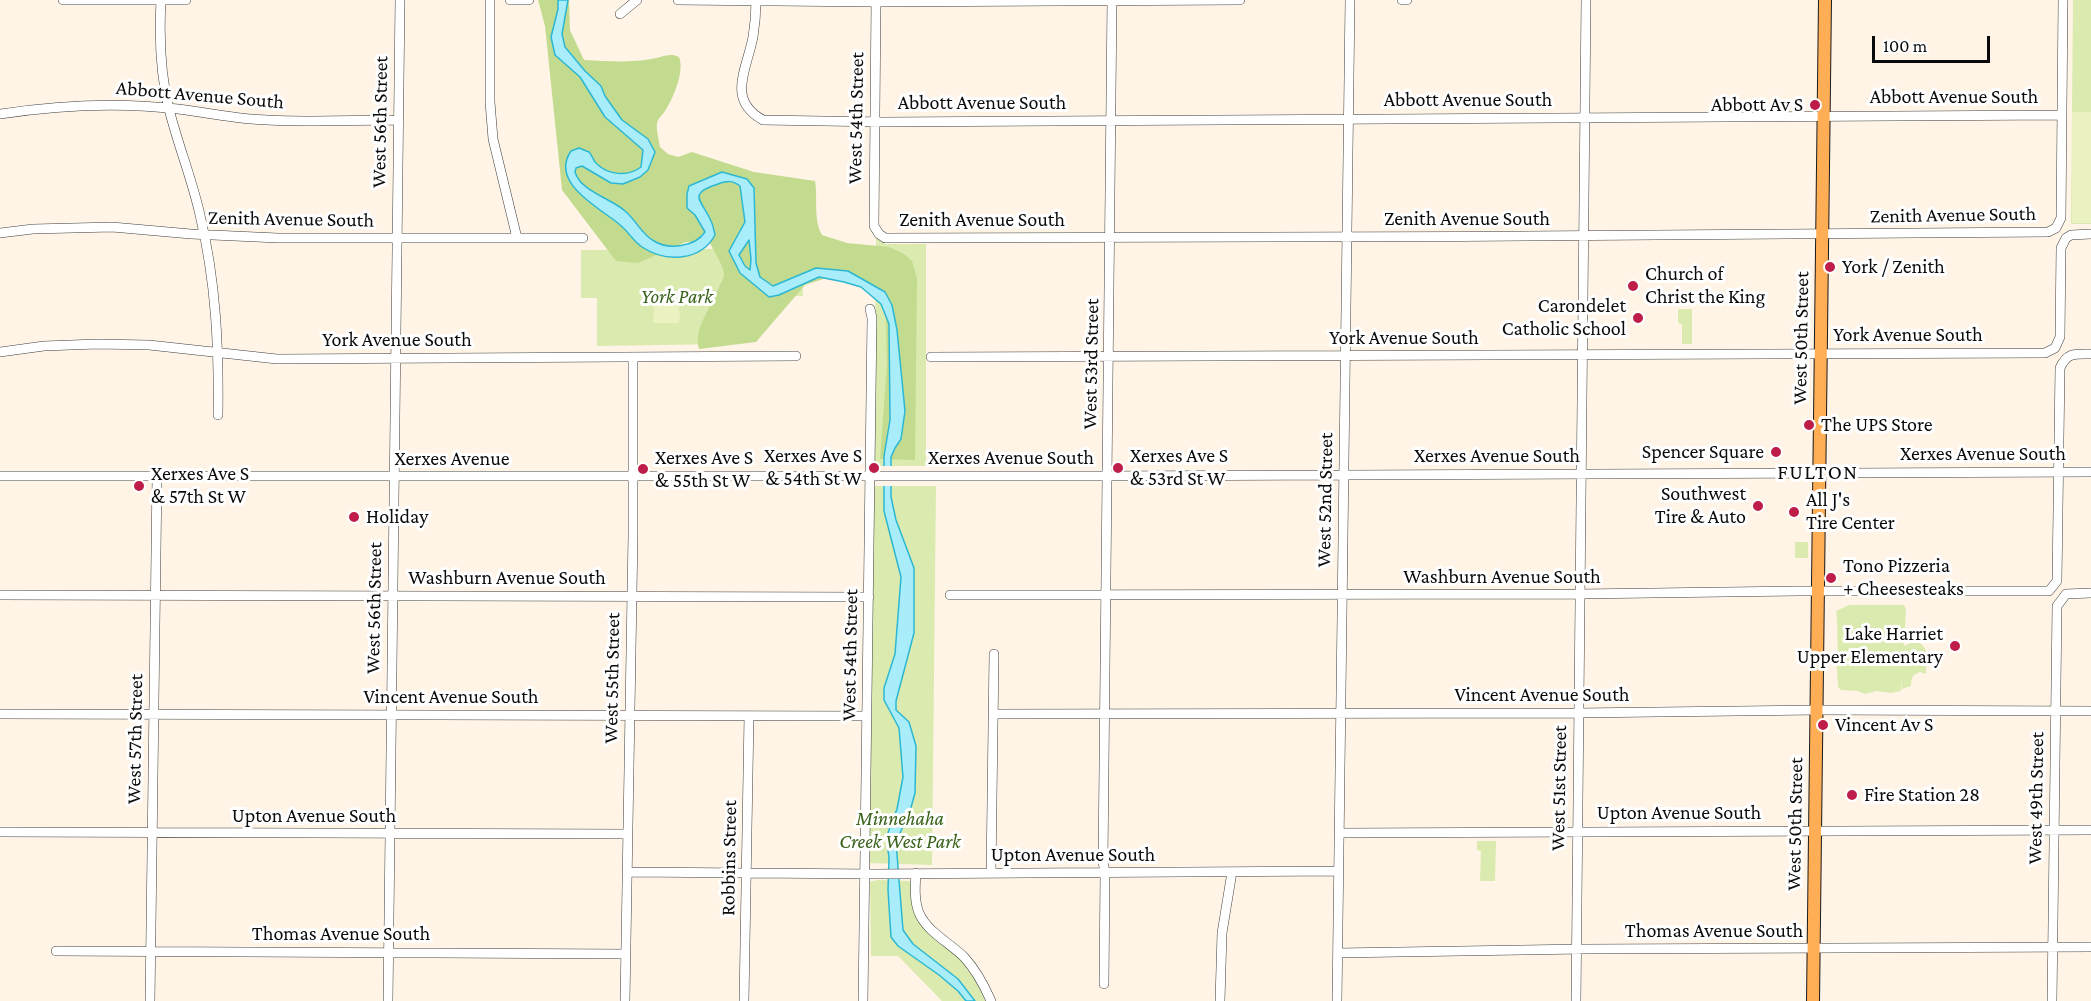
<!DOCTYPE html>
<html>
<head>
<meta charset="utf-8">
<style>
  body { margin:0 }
  #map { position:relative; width:2091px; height:1001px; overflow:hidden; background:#fff4e6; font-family:"Crimson Pro",serif }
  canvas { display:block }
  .scale { position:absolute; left:1872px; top:36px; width:118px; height:27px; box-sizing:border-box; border:3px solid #0a0a0a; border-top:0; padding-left:8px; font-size:18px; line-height:21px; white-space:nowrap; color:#0a0a0a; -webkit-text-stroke:4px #fff; paint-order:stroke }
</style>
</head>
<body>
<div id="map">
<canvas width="2091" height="1001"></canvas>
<div class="scale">100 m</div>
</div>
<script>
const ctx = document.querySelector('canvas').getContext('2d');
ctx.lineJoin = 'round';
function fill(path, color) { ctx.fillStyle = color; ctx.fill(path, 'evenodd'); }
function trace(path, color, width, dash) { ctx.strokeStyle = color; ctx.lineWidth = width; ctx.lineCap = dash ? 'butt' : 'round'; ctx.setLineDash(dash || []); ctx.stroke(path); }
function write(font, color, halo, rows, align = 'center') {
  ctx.font = font + ' "Crimson Pro",serif'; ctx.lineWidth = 6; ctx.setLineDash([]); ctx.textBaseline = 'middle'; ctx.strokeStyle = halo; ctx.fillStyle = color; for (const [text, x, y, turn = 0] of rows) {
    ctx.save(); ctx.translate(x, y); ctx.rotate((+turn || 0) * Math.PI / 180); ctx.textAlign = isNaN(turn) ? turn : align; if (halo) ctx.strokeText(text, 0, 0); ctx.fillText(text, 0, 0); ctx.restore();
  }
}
fill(new Path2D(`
  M2073 0H2091V224H2071Z
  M876 238 886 244H926V466H874Z
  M802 248 803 296H774L727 344 597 346V298H581V250Z
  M1678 309H1692V344H1682V324L1678 323Z
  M874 486H936L932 865 868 863Z
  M1795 542H1808V558H1795Z
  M1849 605H1904L1906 609 1904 646 1915 641C1931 646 1926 660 1926 674L1920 672C1912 675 1911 678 1911 686L1902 689V678L1901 691 1891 693 1877 691 1865 694 1857 691 1841 690 1838 687C1838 680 1837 675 1837 668 1836 663 1839 658 1838 654 1837 639 1838 625 1836 611Z
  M1477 841H1496L1495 881H1480L1481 851 1477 850Z
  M877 880 910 881 920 915 964 957 991 1001H942L898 956H871L870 882Z`), '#dbeaaf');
fill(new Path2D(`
  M538 0H569L570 30 584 60C606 61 629 63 651 59 661 58 669 52 679 57 685 71 673 99 665 111 662 116 658 118 657 123 656 130 659 140 660 147L668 154 678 157 692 152 754 172 815 181C818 198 813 219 822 235L847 243 889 247 904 254 912 261 917 278 915 460 880 459 887 364 885 292 848 271 805 285 756 342 699 349C693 328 712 307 719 287 721 283 724 278 724 274 723 264 714 252 710 243L686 242 638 263 616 261 562 190 545 26Z`), '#c3db8e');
fill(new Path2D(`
  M2072 112H2091V223H2072Z
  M661 296 676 303 680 313 679 323H653L655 297Z`), '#ebf1c1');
const water = new Path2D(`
  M558 0H568L562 34 565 47 585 71 601 86 605 96 622 120 648 139 655 152 648 170 640 177 623 184 611 183 582 166 576 168 575 172C581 192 611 198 625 211 636 220 642 235 654 241 668 250 695 247 705 232L695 215 687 208V194L689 186 722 172 747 179 754 188 756 263 760 277 773 286 816 268 848 271 885 292 892 305 897 330 905 411 901 439 895 448 891 457V497L896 520 914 568V633L896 701V710L909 722 916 746 915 793 910 811 896 842 903 930 913 944 958 979 975 1001H966L958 991 939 975 898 946 891 937 888 890 889 857 886 838 897 809 903 777 899 728 884 700V688L895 654 901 577 884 511V456L890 420 889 324 881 304 861 287 844 282 819 277 779 295 769 297 740 273 729 251 745 222 740 186C732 180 727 181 718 184 686 194 702 200 711 221 713 225 714 230 715 235 701 261 666 263 642 247 633 241 628 231 619 224 600 208 549 183 571 151L579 148 589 152C592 155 594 162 597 164 608 175 628 177 641 167L643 150 605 117 580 77 555 55 551 37 558 9ZM749 240 751 259 750 270 745 266 739 255Z`);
fill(water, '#a8edf9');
trace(water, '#2cb7d3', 1.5);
fill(new Path2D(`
  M882 466H894V486H882Z`), '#fff4e6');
const minor = new Path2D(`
  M63 0H186
  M161 0C159 37 160 73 169 109 178 145 192 179 200 215 216 282 219 347 218 415
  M490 0V102L493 139 517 238
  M510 0H529
  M678 0 876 2 1240 0
  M756 0C756 13 755 25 753 37 747 69 726 100 763 120L883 122 2062 115
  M876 0 874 226 879 234 885 238C1273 238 1660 236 2048 232L2056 228 2061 218 2063 0
  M1402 0H1407
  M620 14 637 0
  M0 114C59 105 119 102 178 109 203 112 227 117 251 119 300 123 349 120 398 120
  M0 233 33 229 112 227 191 234 278 238H583
  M0 352 44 346 97 344 149 345 277 359 796 356
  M931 357 2045 353 2055 348 2060 337 2061 248 2066 238 2071 235 2091 234
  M0 476H1100L2091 472
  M0 595 869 597
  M950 595 1580 594 1798 591H2049L2057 581 2060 368C2067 352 2075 354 2091 354
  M0 714 867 716
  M993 714 1578 713 1817 710 2091 711
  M0 832 627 834
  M1339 833 2091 830
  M627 872 874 874 1339 871
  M916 873C915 887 914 903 920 915 929 933 950 943 964 957 976 970 984 985 991 1001
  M991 873 994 654
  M56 951 626 954
  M1338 953 1583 949 2091 947
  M1104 984 1105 872 1103 862 1112 0
  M150 1001 157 477
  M388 1001 400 0
  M625 1001 633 535V357
  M744 1001 749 716
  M863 1001 872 318 870 309
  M1220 1001 1222 933 1232 872
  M1337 1001 1350 0
  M1576 1001 1586 0
  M2052 1001 2057 606 2066 594 2091 593`);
const major = new Path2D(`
  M1813 1001 1825 0`);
trace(minor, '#3d3d3d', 10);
trace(major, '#1b1b1b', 14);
trace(minor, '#fff', 9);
trace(major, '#ffae56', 12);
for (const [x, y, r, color] of [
  [1815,105,6,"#be1d4a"],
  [1830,267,6,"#be1d4a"],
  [1633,286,6,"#be1d4a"],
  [1638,318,6,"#be1d4a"],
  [1809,425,6,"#be1d4a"],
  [1776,452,6,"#be1d4a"],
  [874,468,6,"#be1d4a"],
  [1118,468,6,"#be1d4a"],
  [643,469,6,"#be1d4a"],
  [139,486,6,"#be1d4a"],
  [1758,506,6,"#be1d4a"],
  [1794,512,6,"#be1d4a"],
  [354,517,6,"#be1d4a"],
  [1831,578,6,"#be1d4a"],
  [1955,646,6,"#be1d4a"],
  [1823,725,6,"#be1d4a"],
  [1852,795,6,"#be1d4a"]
]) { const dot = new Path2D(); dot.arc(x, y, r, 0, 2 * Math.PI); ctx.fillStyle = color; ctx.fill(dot); trace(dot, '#fff', 2); }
write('20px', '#0a0a0a', '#fff', [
  ["Abbott Avenue South",200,95,5],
  ["Abbott Avenue South",1954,97],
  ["Abbott Avenue South",1468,100],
  ["Abbott Avenue South",982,103],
  ["West 54th Street",856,118,-89],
  ["West 56th Street",380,122,-89],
  ["Zenith Avenue South",1953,215,-1],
  ["Zenith Avenue South",291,219,1],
  ["Zenith Avenue South",1467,219],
  ["Zenith Avenue South",982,220],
  ["York Avenue South",1908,335],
  ["York Avenue South",1404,338],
  ["West 50th Street",1801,338,-89],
  ["York Avenue South",397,340],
  ["West 53rd Street",1091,364,-89],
  ["Xerxes Avenue South",1983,454],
  ["Xerxes Avenue South",1497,456],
  ["Xerxes Avenue South",1011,458],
  ["Xerxes Avenue",452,459],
  ["West 52nd Street",1325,500,-89],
  ["Washburn Avenue South",1502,577],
  ["Washburn Avenue South",507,578],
  ["West 56th Street",374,608,-89],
  ["West 54th Street",850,655,-89],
  ["West 55th Street",612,678,-89],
  ["Vincent Avenue South",1542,695],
  ["Vincent Avenue South",451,697],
  ["West 57th Street",135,739,-89],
  ["West 51st Street",1559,788,-89],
  ["West 49th Street",2036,798,-89],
  ["Upton Avenue South",1679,813],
  ["Upton Avenue South",314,816],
  ["West 50th Street",1795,824,-89],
  ["Upton Avenue South",1073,855],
  ["Robbins Street",729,858,-89],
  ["Thomas Avenue South",1714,931],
  ["Thomas Avenue South",341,934]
]);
write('20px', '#0a0a0a', '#fff', [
  ["Abbott Av S",1803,105,"right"],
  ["York / Zenith",1842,267],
  ["Church of",1645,274],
  ["Christ the King",1645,297],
  ["Carondelet",1626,306,"right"],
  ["Catholic School",1626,329,"right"],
  ["The UPS Store",1821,425],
  ["Spencer Square",1764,452,"right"],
  ["Xerxes Ave S",862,456,"right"],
  ["& 54th St W",862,479,"right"],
  ["Xerxes Ave S",1130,456],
  ["& 53rd St W",1130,479],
  ["Xerxes Ave S",655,458],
  ["& 55th St W",655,481],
  ["Xerxes Ave S",151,474],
  ["& 57th St W",151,497],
  ["Southwest",1746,494,"right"],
  ["Tire & Auto",1746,517,"right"],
  ["All J's",1806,500],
  ["Tire Center",1806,523],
  ["Holiday",366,517],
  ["Tono Pizzeria",1843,566],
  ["+ Cheesesteaks",1843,589],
  ["Lake Harriet",1943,634,"right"],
  ["Upper Elementary",1943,657,"right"],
  ["Vincent Av S",1835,725],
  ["Fire Station 28",1864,795]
], 'left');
write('italic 20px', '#396219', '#fff', [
  ["York Park",677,297],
  ["Minnehaha",900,819],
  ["Creek West Park",900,842]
]);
ctx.letterSpacing = '1.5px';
write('21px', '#0a0a0a', '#fff', [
  ["FULTON",1818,473]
]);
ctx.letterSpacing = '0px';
</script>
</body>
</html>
